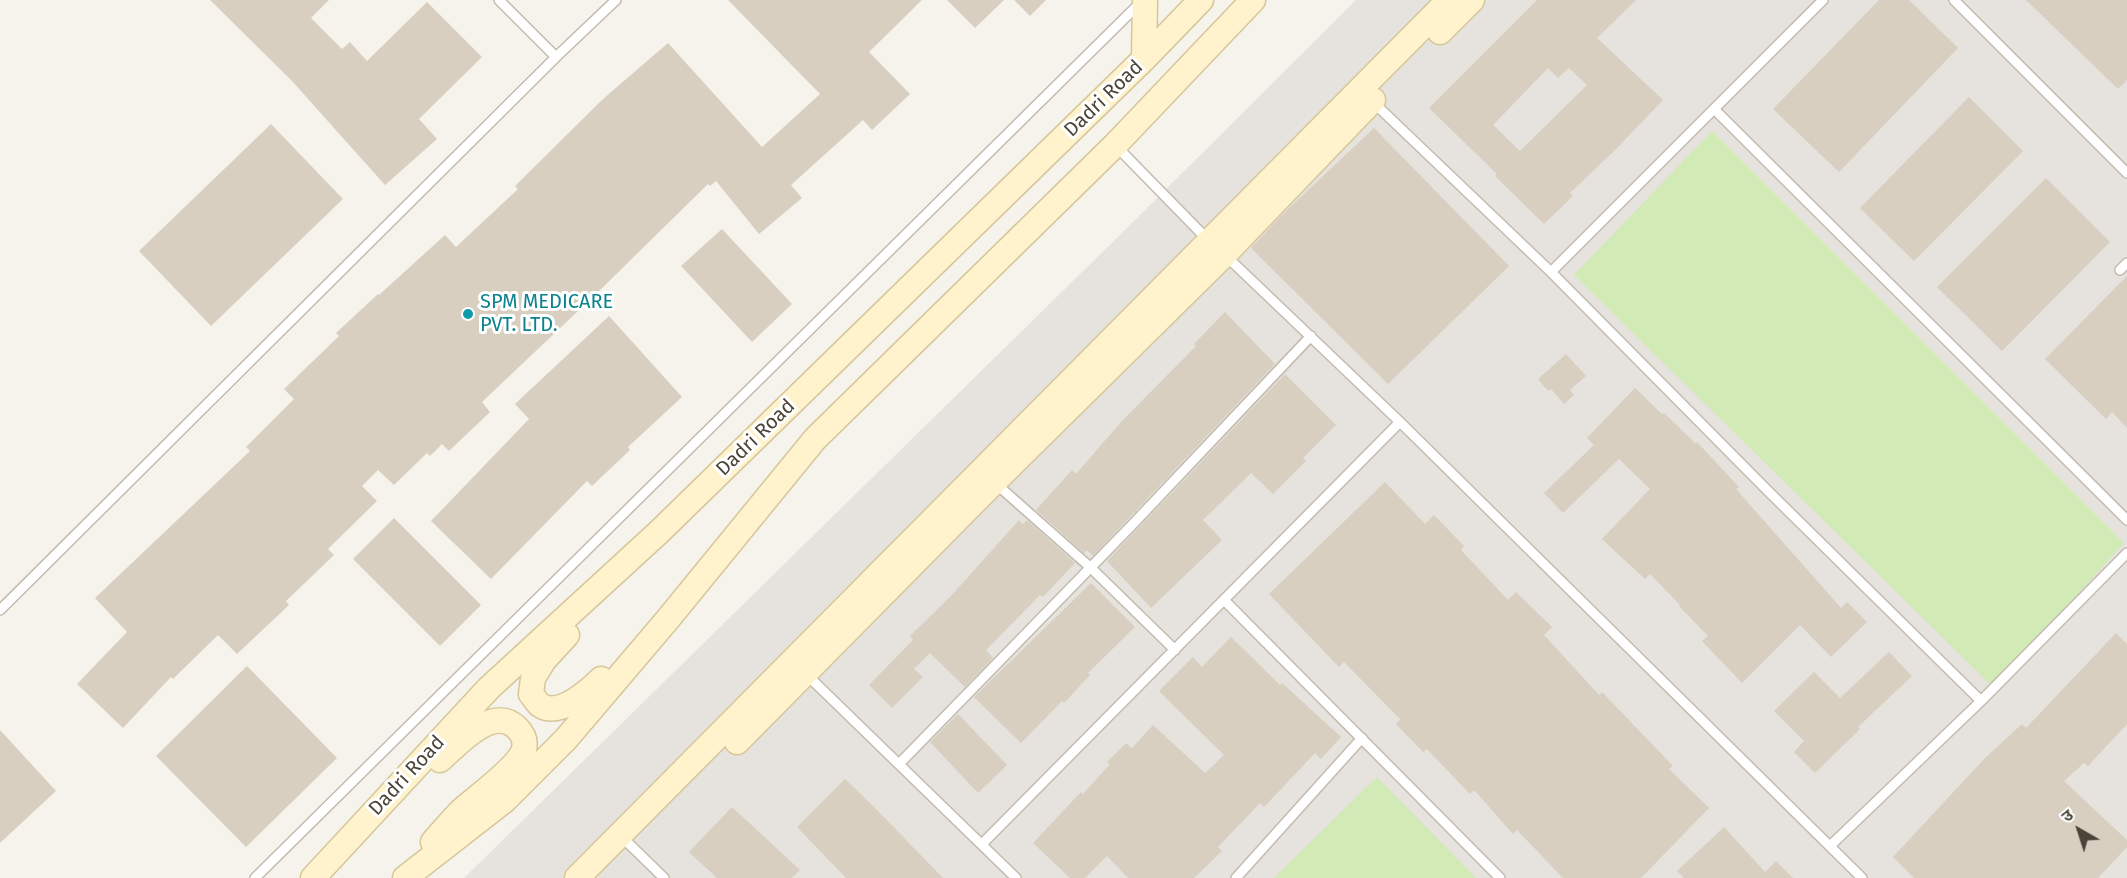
<!DOCTYPE html>
<html>
<head>
<meta charset="utf-8">
<style>
  body { margin:0 }
  #map { position:relative; width:2127px; height:878px; overflow:hidden; background:#f6f3ec; font-family:"Fira Sans","Noto Sans Devanagari",sans-serif }
  canvas { display:block }
  .north { position:absolute; left:2049px; top:800px; width:60px; height:60px; -webkit-text-stroke:4px #fff; paint-order:stroke; rotate:321deg; font-size:16px; font-weight:700; line-height:24px; text-align:center; color:#4b4439 }
  .north::after { content:''; display:block; margin:auto; width:21px; height:27px; background:#4b4439; clip-path:polygon(50% 0,100% 100%,50% 72%,0 100%) }
</style>
</head>
<body>
<div id="map">
<canvas width="2127" height="878"></canvas>
<div class="north">उ</div>
</div>
<script>
const ctx = document.querySelector('canvas').getContext('2d');
ctx.lineJoin = 'round';
function fill(path, color) { ctx.fillStyle = color; ctx.fill(path, 'evenodd'); }
function trace(path, color, width, dash) { ctx.strokeStyle = color; ctx.lineWidth = width; ctx.lineCap = dash ? 'butt' : 'round'; ctx.setLineDash(dash || []); ctx.stroke(path); }
function write(font, color, halo, rows, align = 'center') {
  ctx.font = font + ' "Fira Sans",sans-serif'; ctx.lineWidth = 6; ctx.setLineDash([]); ctx.textBaseline = 'middle'; ctx.strokeStyle = halo; ctx.fillStyle = color; for (const [text, x, y, turn = 0] of rows) {
    ctx.save(); ctx.translate(x, y); ctx.rotate((+turn || 0) * Math.PI / 180); ctx.textAlign = isNaN(turn) ? turn : align; if (halo) ctx.strokeText(text, 0, 0); ctx.fillText(text, 0, 0); ctx.restore();
  }
}
fill(new Path2D(`
  M1356 0H2127V878H464L1126 229Z`), '#e6e2dd');
fill(new Path2D(`
  M1712 131 2124 543 1993 687 1574 275Z
  M1377 777 1476 878H1274Z`), '#d2eab5');
fill(new Path2D(`
  M210 0H329L311 18 342 49 350 42 367 61 427 2 482 57 419 119 437 139 385 185 292 81Z
  M728 0H922L869 52 910 94 872 130 863 120 791 185 802 198 759 234 716 181 710 186 708 184 596 294 482 402 490 412 449 451 442 444 430 456 427 453 394 485 378 470 362 486 377 501 328 549 334 555 286 601 289 605 237 654 218 635 173 679 171 677 123 728 77 684 127 632 95 598 250 451 246 447 294 399 284 389 339 336 336 333 378 294 379 295 445 235 456 247 518 189 515 186 603 99 668 43 762 147 820 94Z
  M947 0H1004L975 28Z
  M1014 0H1046L1030 16Z
  M1537 0H1636L1597 38 1663 100 1615 150 1570 193 1573 196 1544 224 1495 176 1497 174 1429 108ZM1548 68 1558 78 1569 68 1587 85 1520 151 1493 125Z
  M1879 0H1909L1958 48 1839 172 1773 109Z
  M2026 0H2127V80L2118 89Z
  M1969 97 2023 151 1914 261 1860 208Z
  M271 124 343 199 211 326 139 251Z
  M1374 128 1509 266 1388 384 1251 248 1284 213Z
  M2046 178 2110 242 2002 351 1937 287Z
  M722 229 792 304 752 342 681 266Z
  M2127 276V428L2112 412 2106 419 2045 359Z
  M1225 312 1275 364 1093 556 1087 550 1084 553 1036 510 1072 470 1076 474 1122 421 1196 346 1194 344Z
  M609 316 682 397 628 447 630 450 592 486 587 481 491 579 431 521 529 419 515 404Z
  M1566 354 1586 376 1570 390 1574 395 1564 404 1551 389 1548 391 1538 379Z
  M1285 374 1336 425 1303 458 1306 461 1273 494 1251 473 1203 520 1222 540 1151 608 1107 561Z
  M1635 388 1662 414 1664 413 1696 444 1697 442 1739 487 1736 489 1841 608 1847 602 1867 622 1831 657 1800 625 1742 683 1702 641 1708 636 1679 606 1680 605 1650 574 1645 579 1602 539 1650 489 1619 459 1563 513 1544 493 1594 445 1587 438Z
  M1385 482 1425 524 1434 515 1464 546 1461 550 1508 600 1516 592 1552 627 1544 635 1599 695 1602 692 1673 766 1669 769 1709 808 1641 878H1563L1517 830 1513 834 1474 790 1470 794 1427 749 1423 752 1396 724 1400 719 1344 662 1339 667 1269 594Z
  M394 518 481 605 440 646 353 559Z
  M1019 520 1023 524 1027 520 1075 563 1043 597 1040 595 986 650 993 658 965 687 930 653 914 669 923 677 892 708 869 685 913 640 910 636 951 596Z
  M1091 583 1135 627 1088 673 1090 675 1064 703 1062 701 1021 743 974 697Z
  M2116 633 2127 644V724L2088 766 2084 763 2064 781 2127 840V847L2098 878H1914L1893 857 1985 758 2022 724 2026 728Z
  M1231 637 1280 685 1282 683 1341 737 1321 759 1315 753 1264 807 1260 803 1218 847 1222 851 1194 878H1128L1107 856 1085 878H1070L1033 843 1081 792 1083 794 1110 764 1107 762 1126 743 1132 748 1153 725 1205 773 1224 755 1159 691 1193 657 1202 667Z
  M1889 652 1912 676 1858 727 1860 729 1815 773 1794 752 1804 741 1774 711 1814 672 1840 698Z
  M247 666 337 758 246 847 156 756Z
  M958 714 1007 765 978 793 930 742Z
  M0 730 56 791 0 843Z
  M845 779 874 807 943 878H846L797 827Z
  M732 807 800 870 792 878H717L689 852Z
  M1724 827 1765 872 1776 861 1793 878H1684L1677 871Z`), '#d8cfc1');
const lane = new Path2D(`
  M499 0 556 57
  M1954 0 2127 173
  M1373 102 1551 272 1768 491 1981 701
  M1714 109 2127 520
  M1115 145 1208 240
  M1225 255 1400 422 1862 878
  M2120 270 2127 263
  M1551 272 1823 0
  M994 482 1090 567 1175 650
  M1224 600 1500 878
  M0 610 556 57 616 0
  M806 674 1016 878
  M900 763 1132 525 1311 336
  M621 836 664 878
  M982 844 1400 422
  M1830 846 1981 701 2127 553
  M255 878 1141 2
  M1236 878 1362 738`);
const secondary = new Path2D(`
  M1440 32 1472 0
  M1144 59 1145 0
  M567 635 544 660 533 678 531 694C534 697 537 703 540 705 559 718 589 691 601 679
  M737 742 994 482 1224 255 1373 100
  M433 842C442 832 451 821 461 811 475 798 519 767 524 749 526 741 523 734 517 728 493 704 458 744 440 760
  M313 878 489 688 659 532 1144 59 1201 0
  M405 878 505 800 566 739 668 619 815 439 1115 145 1253 0
  M577 878 1449 0`);
trace(lane, '#c2bbae', 12);
trace(secondary, '#d6c79b', 27);
trace(lane, '#fff', 9);
trace(secondary, '#fff3cd', 24);
for (const [x, y, r, color] of [
  [468,314,6,"#0f9aa8"]
]) { const dot = new Path2D(); dot.arc(x, y, r, 0, 2 * Math.PI); ctx.fillStyle = color; ctx.fill(dot); trace(dot, '#fff', 2); }
write('20px', '#4b4439', '#fff', [
  ["Dadri Road",1104,99,-44],
  ["Dadri Road",756,438,-44],
  ["Dadri Road",407,776,-47]
]);
write('20px', '#0d838f', '#fff', [
  ["SPM MEDICARE",480,302],
  ["PVT. LTD.",480,325]
], 'left');
</script>
</body>
</html>
